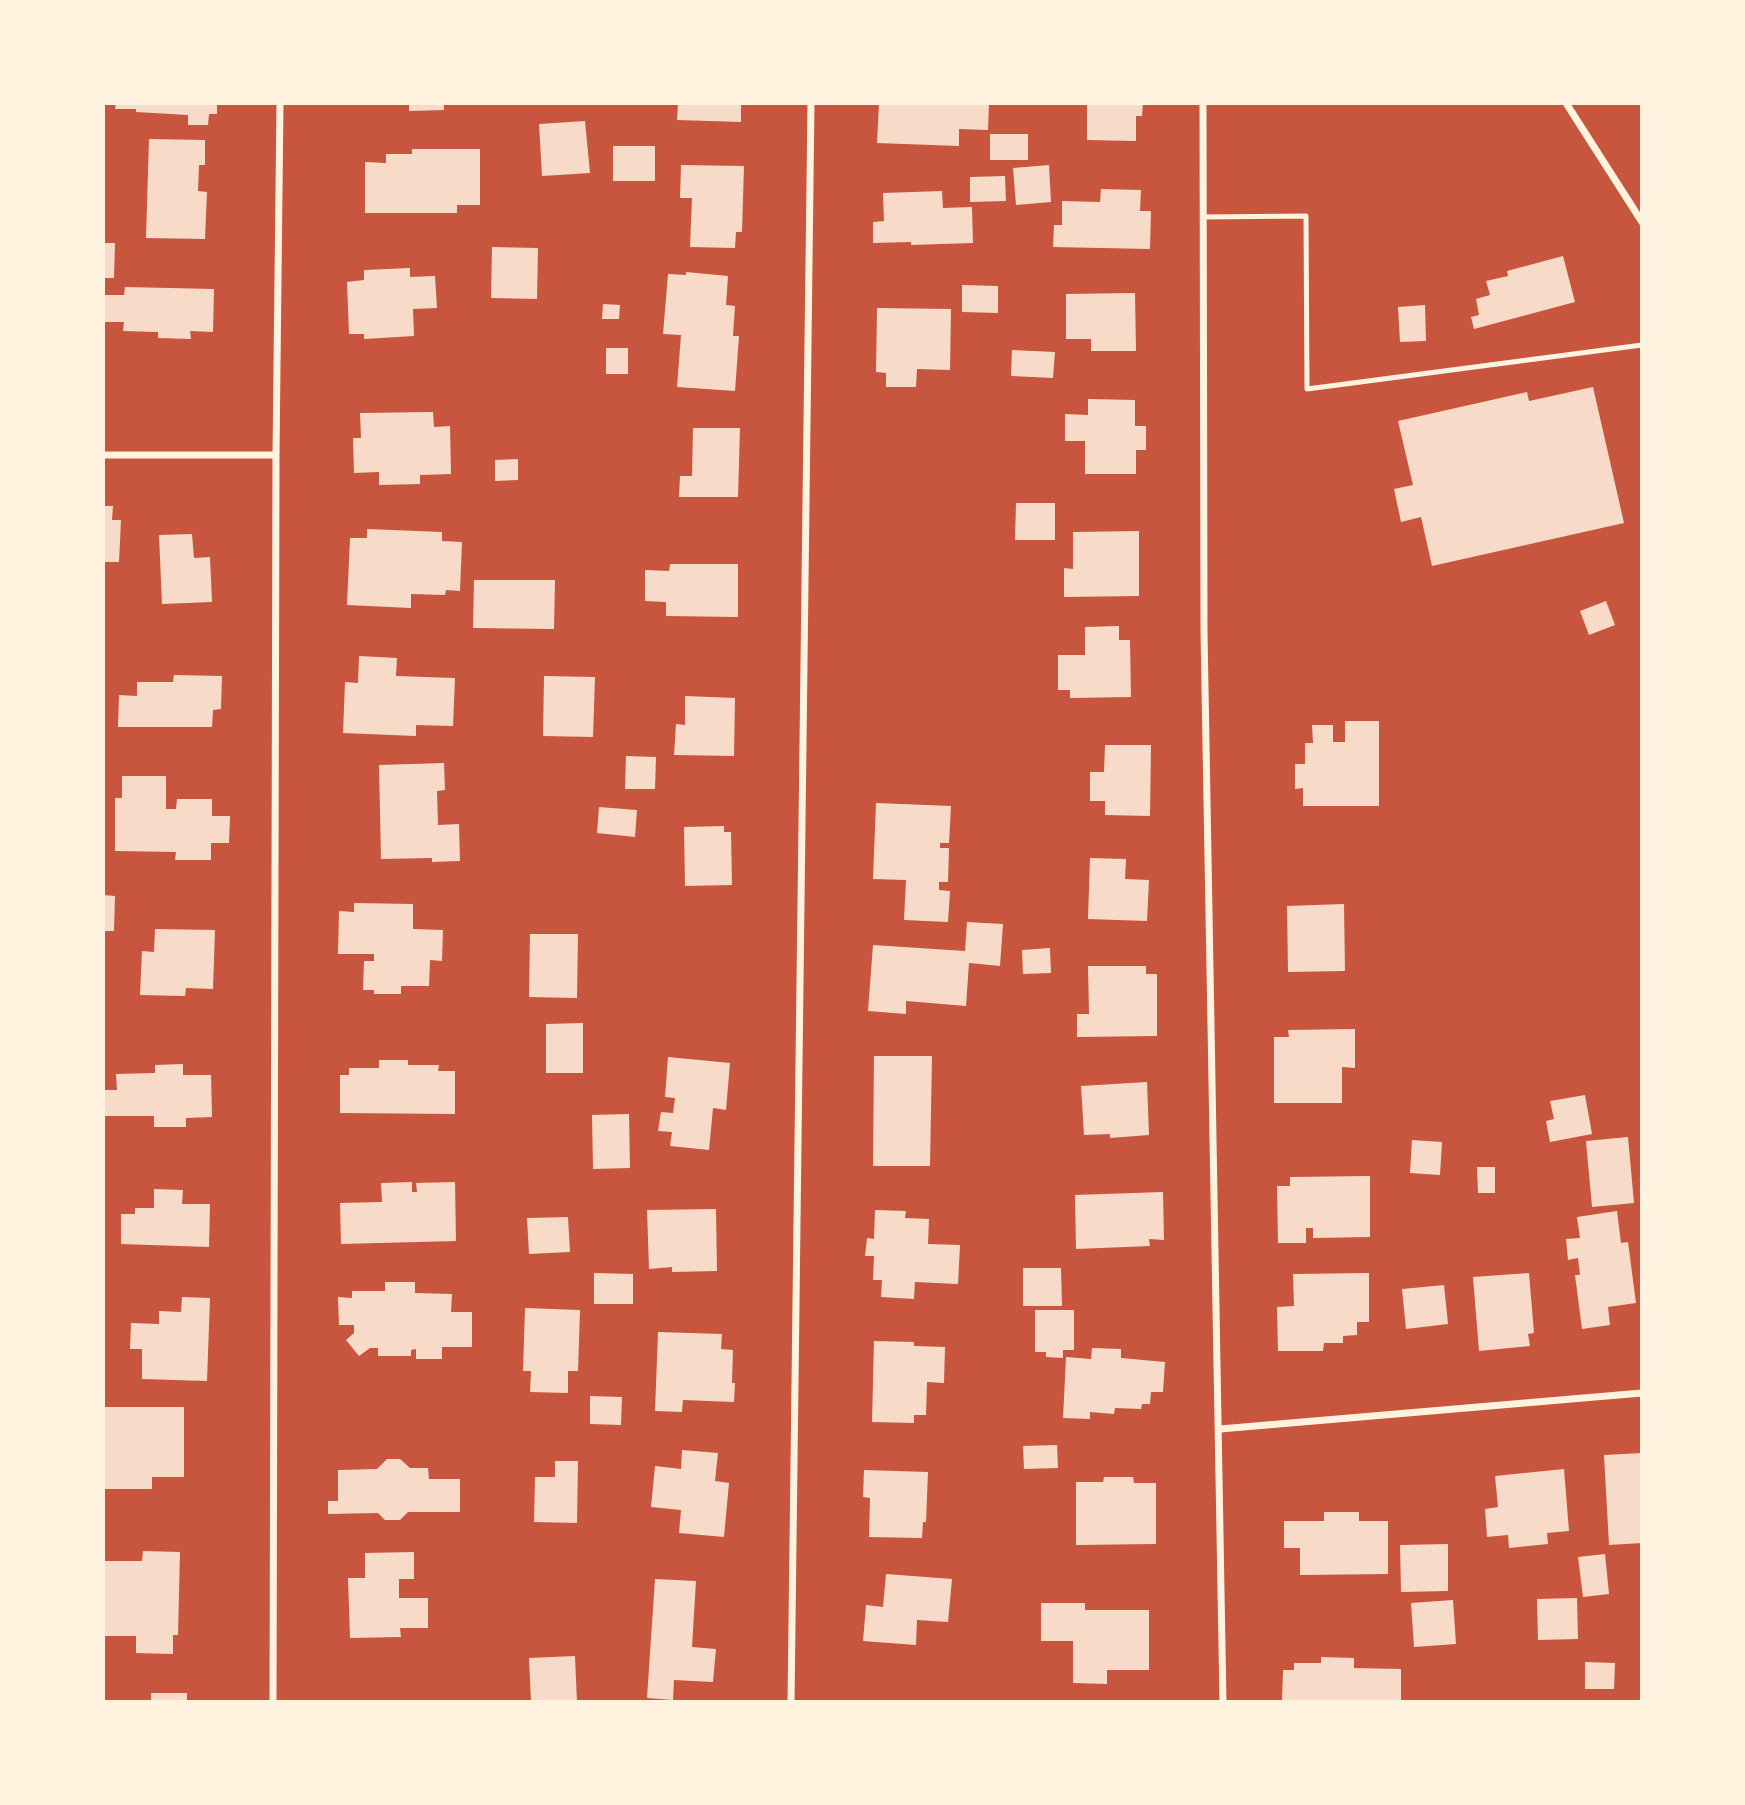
<!DOCTYPE html>
<html>
<head>
<meta charset="utf-8">
<style>
  body { margin:0 }
  #map { position:relative; width:1745px; height:1805px; overflow:hidden; background:#c8553d; font-family:Lato,sans-serif }
  canvas { display:block }
  .frame { position:absolute; inset:0; border:105px solid #fff3e0; pointer-events:none }
</style>
</head>
<body>
<div id="map">
<canvas width="1745" height="1805"></canvas>
<div class="frame"></div>
</div>
<script>
const ctx = document.querySelector('canvas').getContext('2d');
ctx.lineJoin = 'round';
function fill(path, color) { ctx.fillStyle = color; ctx.fill(path, 'evenodd'); }
function trace(path, color, width, dash) { ctx.strokeStyle = color; ctx.lineWidth = width; ctx.lineCap = dash ? 'butt' : 'round'; ctx.setLineDash(dash || []); ctx.stroke(path); }
fill(new Path2D(`
  M116 103H217V114H209L208 125H188V115L136 112V109H115Z
  M409 103H444V110L409 111Z
  M678 103H741V122L677 120Z
  M879 103H989L988 130 959 129V146L877 143Z
  M1087 103H1143L1142 116H1136V141L1087 140Z
  M585 121 590 173 542 176 539 124Z
  M990 134H1028V160H990Z
  M149 139 205 140V165H199L198 191 207 192 205 239 146 238Z
  M613 146H655V181H613Z
  M412 149H480V205H457V213H365V162L386 163V154H412Z
  M681 165 744 166 742 232H736L735 248 690 247 692 198H680Z
  M1049 165 1051 202 1016 205 1013 168Z
  M1005 176 1006 201 970 202V177Z
  M1101 189 1141 190 1140 211H1151L1150 249 1053 247 1054 225H1062V201L1100 202Z
  M942 191 943 208 972 207 973 243 911 245V242L873 243V222L884 221 883 193Z
  M103 243H115L114 278H103Z
  M492 247 538 248 537 299 491 298Z
  M1563 256 1575 302 1474 329 1471 317 1479 315 1476 299 1490 295 1486 281 1508 276 1507 271Z
  M410 268V277L435 276 437 308 413 309 414 336 364 339V334H349L347 282 364 280V270Z
  M686 272 728 276 726 305 735 306 733 336H739L735 391 677 387 681 335 663 334 668 274 686 275Z
  M962 285 998 286V313L962 312Z
  M125 287 214 289 213 332 190 331 191 339 158 338V332L123 331 124 322H103V295H124Z
  M1135 293 1136 351H1091V339H1066V294Z
  M603 304 620 305 619 319H602Z
  M1425 305 1426 341 1400 342 1398 307Z
  M877 308 951 309 950 370 917 369 916 387H886V373L876 372Z
  M606 348H628V374H606Z
  M1012 350 1055 352 1053 378 1011 376Z
  M1593 387 1624 523 1432 566 1421 517 1401 522 1394 489 1413 485 1398 421 1527 392 1529 401Z
  M1088 399 1135 400V426H1146V450H1136V474H1085V441H1065V414L1088 415Z
  M433 412 434 427 450 426 451 474 420 475V484L379 485V472L354 473 353 438H361L360 413Z
  M693 428H740L738 497H679L680 476H692Z
  M518 459V480L495 481V460Z
  M1016 503H1055V540H1015Z
  M103 506H113L112 520H121L119 562H103Z
  M367 529 442 532V541L462 542 460 591 446 590 445 595 411 594V608L347 605 350 538H367Z
  M1139 531V596L1064 597V568L1073 569V532Z
  M192 534 194 558 210 557 212 602 162 604 159 535Z
  M670 564H738V617L666 616V602L645 601V570L669 571Z
  M474 580H555L554 629 473 628Z
  M1606 601 1615 625 1589 635 1580 611Z
  M1119 626V640H1130L1131 697 1070 698V690H1058V655H1085V627Z
  M359 656 397 658 396 676 455 678 453 726 416 725V736L343 733 345 682 358 683Z
  M174 675 222 676 221 709 213 710 212 727H118L119 695 137 696V682H173Z
  M544 676 595 677 593 737 543 736Z
  M685 696 735 698 734 756 674 755 676 724 685 725Z
  M1345 721H1379V806H1303V788L1295 789V764H1305V743H1313L1312 725H1333V742H1345Z
  M1105 745H1151L1150 816 1105 815V801H1090V772H1104Z
  M626 756 656 757 655 789H625Z
  M444 763 445 790 437 791 438 825 459 824 460 861 432 862V858L381 859 379 765Z
  M122 776H166V809H176L177 799H212V816H230L229 843H211V860H175L176 852 115 851V798H122Z
  M876 803 951 806 949 843H940V848H949L948 882H939V890L950 891 948 922 904 920 906 880 873 879Z
  M599 807 637 810 635 837 597 833Z
  M724 826V832H731L732 885 685 886 684 827Z
  M1090 858 1126 859 1125 879 1149 880 1147 921 1088 919Z
  M103 895 115 896 114 931H103Z
  M354 903 413 904V929L443 930 442 961 430 960 429 986H401V994H374V990H363L364 961H374V954H338L339 911 354 912Z
  M1344 904 1345 971 1288 972 1287 906Z
  M967 922 1003 924 1000 966 969 963 966 1006 906 1001V1014L868 1011 873 945 965 951Z
  M155 929 215 930 213 989 186 988 185 996 140 995 142 951 154 952Z
  M530 934H578L577 998 529 997Z
  M1050 948 1051 973 1023 974 1022 950Z
  M1088 966H1146V974H1157V1036L1077 1037V1014H1089Z
  M583 1023V1073H546V1024Z
  M1355 1029V1068L1342 1067V1103H1274V1037H1289L1288 1030Z
  M874 1056H932L930 1166H873Z
  M668 1057 730 1063 726 1110 713 1108 709 1150 670 1146 672 1132 658 1131 661 1112 673 1113 675 1098 665 1097Z
  M379 1060H408V1065H439L438 1071H455V1114L340 1113V1075H349V1068H379Z
  M183 1064V1075H211L212 1117 186 1118V1127H154V1116H103V1090H117L116 1074 155 1073V1065Z
  M1147 1082 1149 1135 1110 1138V1134L1084 1135 1081 1086Z
  M1585 1095 1592 1134 1550 1142 1546 1121 1554 1119 1550 1101Z
  M629 1114 630 1168 593 1169 592 1115Z
  M1628 1137 1634 1203 1592 1207 1586 1141Z
  M1412 1140 1442 1142 1440 1175 1410 1173Z
  M1477 1167H1495V1193H1478Z
  M1370 1176V1237L1313 1238V1228H1306V1243H1278L1277 1186H1290V1177Z
  M412 1182V1192H417L416 1183 455 1182 456 1241 341 1244 340 1203 382 1202 381 1183Z
  M154 1189 183 1190 182 1204H210L209 1247 121 1244V1214H135V1208H154Z
  M1163 1192 1164 1240 1149 1239 1150 1246 1076 1249 1075 1195Z
  M716 1209 717 1271 672 1272V1267L649 1269 647 1210Z
  M875 1210 906 1211 905 1218 929 1219 928 1244 960 1245 958 1284 915 1282 914 1299 881 1297 882 1280H873L874 1256H865L867 1238 874 1239Z
  M1617 1211 1621 1243 1628 1242 1636 1303 1608 1307 1610 1325 1582 1329 1575 1275H1580L1578 1258 1568 1260 1566 1239 1580 1238 1577 1217Z
  M568 1217 570 1252 529 1254 527 1218Z
  M1023 1268H1061L1062 1306H1023Z
  M594 1273 633 1274V1304H594Z
  M1369 1273V1322H1357V1335L1343 1336V1343H1324L1323 1351H1278L1277 1307 1294 1306 1293 1274Z
  M1529 1273 1534 1333 1528 1334 1530 1346 1479 1351 1473 1277Z
  M385 1282H415V1293L452 1294 451 1312H472V1347H442V1359H416V1349L411 1350V1356H378V1348H370L359 1356 346 1340 354 1333V1325H339L338 1297 352 1298V1291H385Z
  M1444 1285 1448 1324 1406 1329 1402 1289Z
  M182 1297 210 1298 207 1381 142 1379V1349H130L131 1323 159 1324V1311L181 1312Z
  M525 1308 580 1310 578 1371H568V1393L530 1392 531 1371H523Z
  M1035 1310H1074V1350H1063V1358L1046 1357V1352H1035Z
  M658 1332 722 1334 721 1349 733 1350 732 1383H735L734 1402 683 1400 682 1412 655 1411Z
  M874 1341 914 1342V1346L945 1347 944 1383 927 1382 926 1415H914V1423L872 1422Z
  M1092 1348 1121 1349V1358L1165 1362 1163 1392H1151L1150 1404H1142L1141 1409 1115 1408 1114 1414 1090 1412V1419L1063 1418 1066 1357 1091 1359Z
  M590 1396 622 1397 621 1425 590 1424Z
  M103 1407H184V1477H152V1489H103Z
  M1057 1445 1058 1468 1024 1469 1023 1446Z
  M682 1450 718 1453 715 1481 729 1483 724 1537 679 1533 681 1510 651 1507 655 1466 681 1469Z
  M1642 1453V1543L1609 1545 1604 1455Z
  M387 1459H400L410 1468H428L429 1479H460V1512H408L400 1520H385L378 1513 328 1514V1501H338V1470L377 1469Z
  M555 1461H578L577 1523 534 1522 535 1477H555Z
  M1564 1469 1569 1531 1547 1533 1548 1544 1509 1548 1508 1535 1487 1537 1485 1509 1498 1507 1495 1476Z
  M864 1470 928 1472 926 1522H923L922 1538 869 1537 870 1498 863 1497Z
  M1104 1477H1133L1134 1483H1156V1544L1076 1545V1482H1103Z
  M1324 1512H1359V1521H1388V1574L1300 1575V1548H1284V1521H1324Z
  M1448 1544V1591L1401 1592 1400 1545Z
  M143 1551 180 1552 178 1635H173V1654L136 1653V1636H103V1561H142Z
  M414 1552V1579H399V1598H428V1628H400L401 1637 350 1638 348 1578H365V1553Z
  M1605 1554 1609 1594 1583 1597 1578 1557Z
  M886 1574 952 1579 948 1622 917 1620 916 1645 863 1641 866 1605 883 1607Z
  M655 1579 696 1581 692 1647 716 1649 713 1682 674 1680 673 1700 647 1698Z
  M1577 1598 1578 1639 1538 1640 1537 1599Z
  M1453 1600 1456 1644 1414 1647 1411 1603Z
  M1041 1603H1085V1610H1149V1670H1107V1684L1073 1683V1641H1041Z
  M575 1656 577 1702H531L529 1658Z
  M1321 1657 1354 1658V1668L1401 1669V1702H1282L1283 1670H1294V1663H1321Z
  M1585 1662 1615 1663 1614 1689H1585Z
  M151 1693H187V1702H151Z`), '#f7dbc8');
trace(new Path2D(`
  M1203 217 1306 216 1307 389 1642 345`), '#fff3e0', 5);
trace(new Path2D(`
  M1203 103 1204 631 1223 1702
  M1566 103 1642 222
  M103 455H276
  M1220 1429 1642 1393
  M273 1702 276 455 280 103
  M791 1702 811 103`), '#fff3e0', 7);
</script>
</body>
</html>
